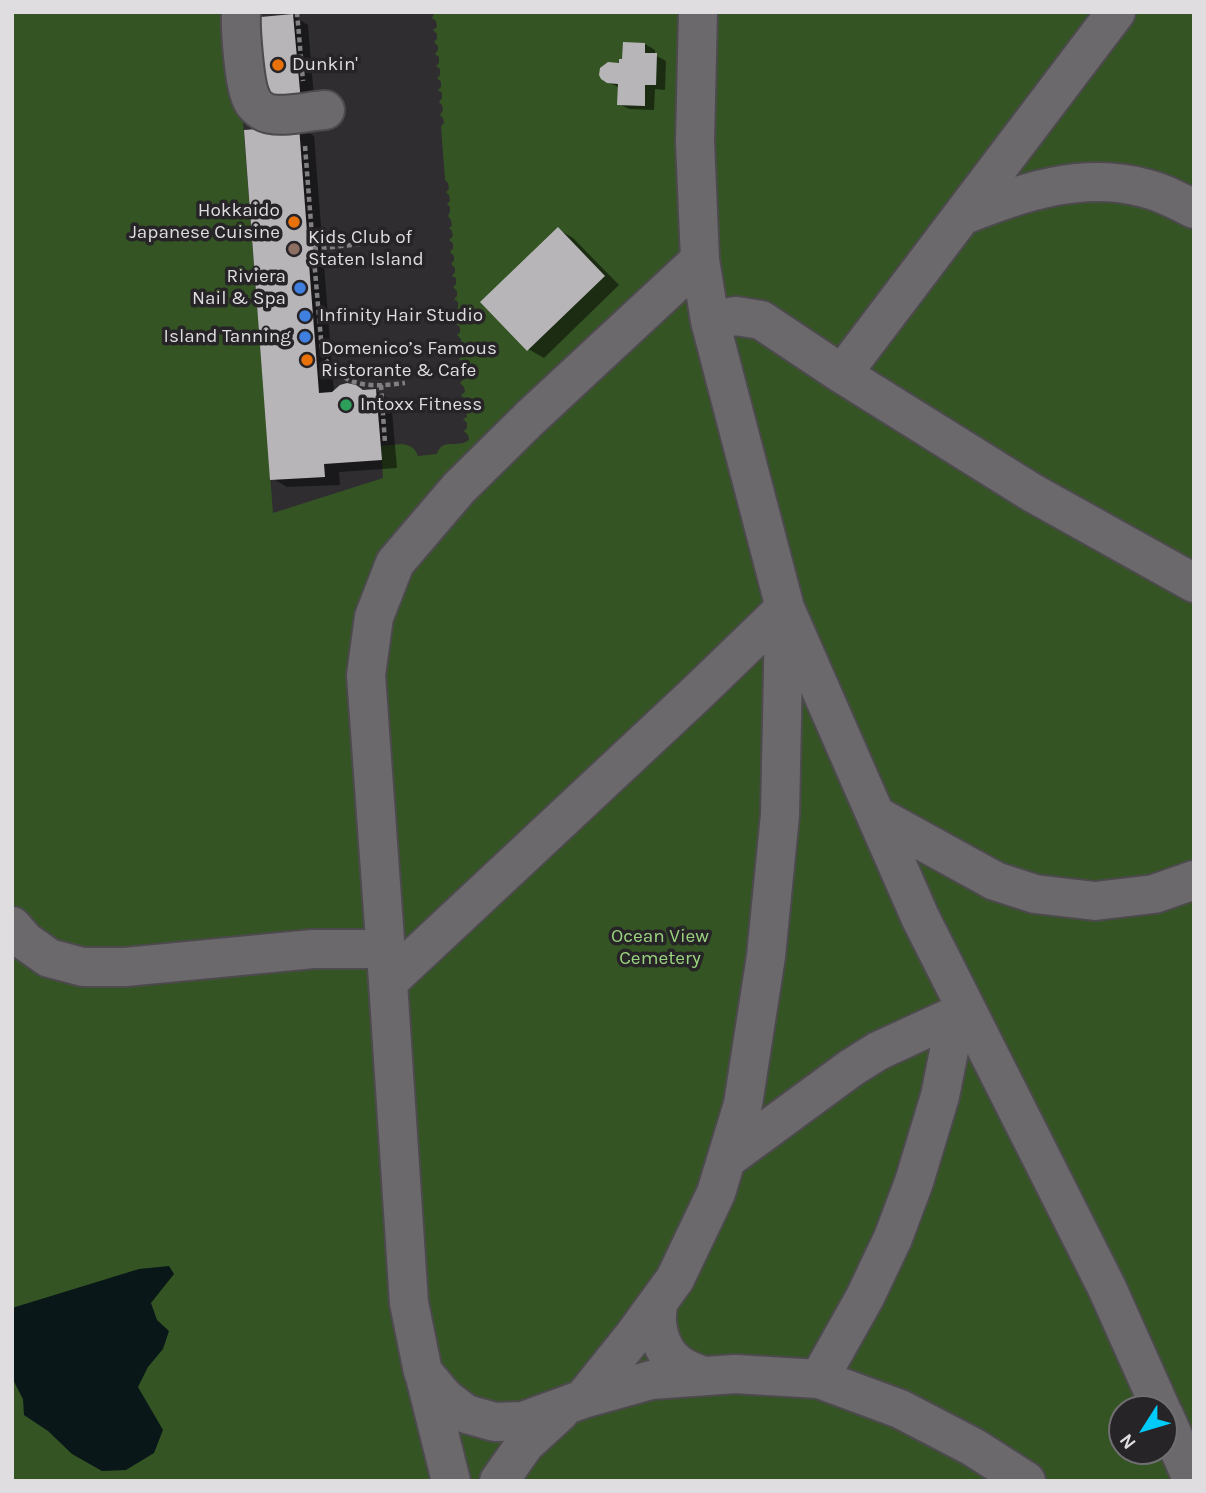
<!DOCTYPE html>
<html>
<head>
<meta charset="utf-8">
<style>
  body { margin:0 }
  #map { position:relative; width:1206px; height:1493px; overflow:hidden; background:#302d31; font-family:Karla,sans-serif }
  canvas { display:block }
  .frame { position:absolute; inset:0; border:14px solid #dfdddf; pointer-events:none }
  .north { position:absolute; left:1108px; top:1395px; width:70px; height:70px; box-sizing:border-box; background:#262427; border:2px solid #706e71; border-radius:50%; rotate:233deg; font-size:19px; font-weight:700; line-height:28px; text-align:center; color:#dfdddf }
  .north::after { content:''; display:block; margin:auto; width:24px; height:32px; background:#00cbf9; clip-path:polygon(50% 0,100% 100%,50% 72%,0 100%) }
</style>
</head>
<body>
<div id="map">
<canvas width="1206" height="1493"></canvas>
<div class="frame"></div>
<div class="north">N</div>
</div>
<script>
const ctx = document.querySelector('canvas').getContext('2d');
ctx.lineJoin = 'round';
function fill(path, color) { ctx.fillStyle = color; ctx.fill(path, 'evenodd'); }
function trace(path, color, width, dash) { ctx.strokeStyle = color; ctx.lineWidth = width; ctx.lineCap = dash ? 'butt' : 'round'; ctx.setLineDash(dash || []); ctx.stroke(path); }
function write(font, color, halo, rows, align = 'center') {
  ctx.font = font + ' Karla,sans-serif'; ctx.lineWidth = 7; ctx.setLineDash([]); ctx.textBaseline = 'middle'; ctx.strokeStyle = halo; ctx.fillStyle = color; for (const [text, x, y, turn = 0] of rows) {
    ctx.save(); ctx.translate(x, y); ctx.rotate((+turn || 0) * Math.PI / 180); ctx.textAlign = isNaN(turn) ? turn : align; if (halo) ctx.strokeText(text, 0, 0); ctx.fillText(text, 0, 0); ctx.restore();
  }
}
fill(new Path2D(`
  M12 12H237L236 30 273 513 383 478 381 446C396 445 412 439 418 456L437 454C442 437 457 449 469 440L468 435 464 431 467 428V423L463 419 467 417 466 411 462 407 465 404V399L461 395 465 392 464 387 460 383 464 379 463 375 460 371 463 368 462 362 459 359 462 356 461 350 458 347 461 344V339L457 335 460 332V327L456 324 459 321V315L455 311 458 308V302L454 299 457 296V291L453 287 456 284V278L452 276 455 272V268L451 264 454 260V256L450 252 453 248V243L449 240 453 236 452 231 449 228 452 226 451 220 448 216 450 212V207L447 204 450 201 449 195 446 192 449 189 448 183 445 180 441 126 444 123 443 118 440 115 443 110 442 105 439 102 442 98V93L438 90 441 87V82L437 78 440 75V69L436 66 439 63V57L435 54 438 50V46L434 42 437 39V34L433 30 437 27 436 21 432 18 435 12H1194V1481H12ZM1122 1409H1164V1451H1122Z`), '#355424');
fill(new Path2D(`
  M169 1266 174 1274 151 1303 157 1320 169 1331 163 1349 148 1367 138 1387 163 1430 154 1453 126 1470 102 1471 72 1454 48 1431 24 1415 23 1399 12 1378V1308L139 1269Z`), '#091718');
fill(new Path2D(`
  M293 16 308 25 315 110 288 113Z
  M645 44 655 50V55L666 61 665 90 655 89 654 110 629 109 619 104 620 88 608 82 621 65Z
  M299 127 314 136 334 393 376 391 391 400 397 468 339 472 340 485 287 487 272 478Z
  M558 229 573 238 619 285 544 358 528 349Z`), '#0007');
fill(new Path2D(`
  M293 14 301 102 271 105 250 18Z
  M623 42 645 43V53H657L656 85H645V106L617 105 618 84 607 83 601 79 599 75 600 68 608 62 619 63V59H622Z
  M299 126 307 232 314 238 317 247 316 255 309 264 319 393 332 392 340 385 347 383 356 385 363 390 376 389 382 460 324 464 325 477 270 480 244 130Z
  M558 227 605 276 527 351 480 302Z`), '#b8b5b9');
const minor = new Path2D(`
  M241 12C240 28 244 84 251 98 254 106 263 113 271 114 284 117 311 111 325 110
  M698 12 695 141 700 260 710 321 785 608 920 917 1107 1288 1161 1409
  M962 216C1019 193 1082 171 1144 188 1162 192 1178 201 1194 209
  M700 260 530 418 459 488 395 563 374 617 366 675 388 982 409 1303 423 1372 445 1398 466 1414 495 1422 523 1421 583 1399 651 1380 735 1374 819 1379 900 1409 973 1447 1026 1481
  M710 321 736 316 761 320 842 374 1031 492 1194 583
  M842 374 1116 12
  M877 816 995 881 1035 894 1095 901 1154 894 1194 880
  M12 926 25 941 49 958 83 967H125L313 949H386
  M388 982 697 693 785 608
  M727 1159 851 1068 878 1051 967 1010
  M659 1302C653 1323 660 1351 678 1364 686 1370 695 1373 704 1376
  M425 1377 451 1481
  M819 1379 865 1297 893 1238 914 1182 940 1096 956 1016
  M583 1399 632 1338 675 1279 716 1193 743 1104 766 956 780 815 784 620
  M1164 1415 1193 1481
  M499 1481 525 1444 560 1412`);
trace(minor, '#4c4a4c', 42);
trace(new Path2D(`
  M297 12 303 81
  M305 146 312 236
  M313 249 371 243
  M314 259 322 351C324 359 329 364 335 370 354 389 380 386 405 383
  M381 385 385 443`), '#817f82', 4.5, [5, 3.5]);
trace(minor, '#6c696d', 38);
for (const [x, y, r, color] of [
  [278,65,7,"#e8710a"],
  [294,222,7,"#e8710a"],
  [294,249,7,"#8d6e63"],
  [300,288,7,"#3f7fe0"],
  [305,316,7,"#3f7fe0"],
  [305,337,7,"#3f7fe0"],
  [307,360,7,"#e8710a"],
  [346,405,7,"#2e9e5b"]
]) { const dot = new Path2D(); dot.arc(x, y, r, 0, 2 * Math.PI); ctx.fillStyle = color; ctx.fill(dot); trace(dot, '#262427', 2.5); }
write('19px', '#dfdddf', '#262427', [
  ["Dunkin'",292,65],
  ["Hokkaido",280,211,"right"],
  ["Japanese Cuisine",280,233,"right"],
  ["Kids Club of",308,238],
  ["Staten Island",308,260],
  ["Riviera",286,277,"right"],
  ["Nail & Spa",286,299,"right"],
  ["Infinity Hair Studio",319,316],
  ["Island Tanning",291,337,"right"],
  ["Domenico’s Famous",321,349],
  ["Ristorante & Cafe",321,371],
  ["Intoxx Fitness",360,405]
], 'left');
write('19px', '#9bd47f', '#262427', [
  ["Ocean View",660,937],
  ["Cemetery",660,959]
]);
</script>
</body>
</html>
